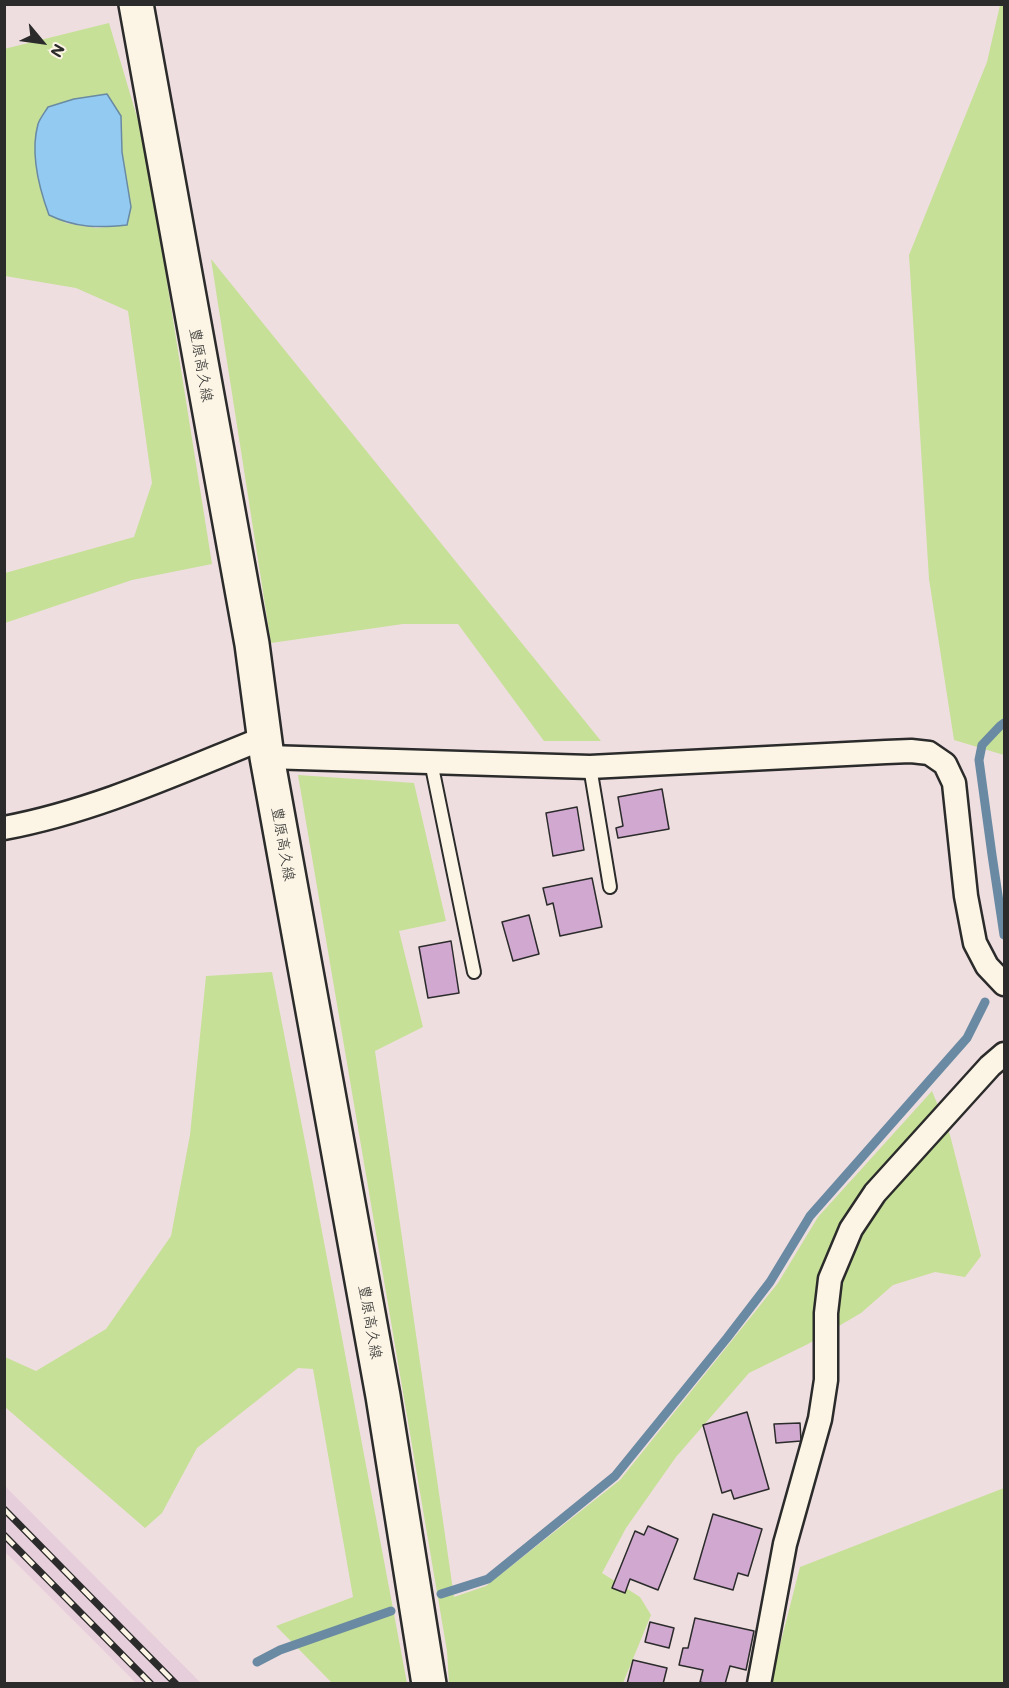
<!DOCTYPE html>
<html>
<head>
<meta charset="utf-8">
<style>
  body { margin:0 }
  #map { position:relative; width:1009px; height:1688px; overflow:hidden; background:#efdedf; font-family:Mali,sans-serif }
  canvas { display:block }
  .frame { position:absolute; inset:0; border:6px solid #2b2b2b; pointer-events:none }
  .north { position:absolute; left:12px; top:12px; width:60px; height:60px; -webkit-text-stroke:4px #fcf5e5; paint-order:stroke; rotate:119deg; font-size:16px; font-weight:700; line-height:24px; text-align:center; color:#2b2b2b }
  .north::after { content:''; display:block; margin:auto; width:21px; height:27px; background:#2b2b2b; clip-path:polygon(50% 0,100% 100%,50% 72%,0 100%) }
</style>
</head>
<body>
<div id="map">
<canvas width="1009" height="1688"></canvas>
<div class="frame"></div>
<div class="north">N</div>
</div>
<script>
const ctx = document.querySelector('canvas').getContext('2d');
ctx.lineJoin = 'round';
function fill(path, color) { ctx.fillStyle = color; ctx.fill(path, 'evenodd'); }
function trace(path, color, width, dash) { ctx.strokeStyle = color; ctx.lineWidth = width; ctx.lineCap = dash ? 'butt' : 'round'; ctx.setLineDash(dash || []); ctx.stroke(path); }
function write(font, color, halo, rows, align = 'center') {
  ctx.font = font + ' Mali,"Klee One",sans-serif'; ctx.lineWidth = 6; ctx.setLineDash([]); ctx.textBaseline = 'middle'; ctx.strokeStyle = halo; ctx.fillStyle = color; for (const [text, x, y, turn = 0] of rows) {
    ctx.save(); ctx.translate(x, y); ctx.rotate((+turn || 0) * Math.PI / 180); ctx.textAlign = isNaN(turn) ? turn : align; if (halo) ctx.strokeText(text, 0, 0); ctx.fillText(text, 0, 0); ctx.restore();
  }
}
fill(new Path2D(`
  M5 1486 201 1683H136L5 1552Z`), '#e6ceda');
fill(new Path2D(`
  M1000 5H1004V755L954 740 929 579 909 255 987 62Z
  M109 23 145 144 212 564 132 580 5 623V573L134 537 152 483 128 311 76 288 5 276 4 49ZM107 95 121 116 122 152 131 207 127 225 96 228 65 223 48 107 74 99Z
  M211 259 601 741H544L458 624H403L271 643Z
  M298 775 414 783 446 921 399 931 423 1027 375 1051 454 1597 486 1586 620 1480 778 1283 818 1217 932 1091 950 1135 981 1256 965 1277 935 1272 893 1285 861 1313 808 1344 749 1373 676 1457 626 1528 602 1573 640 1597 651 1615 623 1683H449L447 1651Z
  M272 972 308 1157 407 1683H332L276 1626 353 1597 313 1369 298 1368 197 1448 162 1513 145 1528 5 1407V1357L36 1371 106 1329 171 1236 190 1135 206 976Z
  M1004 1488V1683L770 1684 800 1567Z`), '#c6e097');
const water = new Path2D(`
  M107 94 121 116 122 152 131 207 127 225C98 228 76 228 49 215 39 188 30 153 38 124 40 118 45 112 48 107L74 99Z`);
fill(water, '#93caf2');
trace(water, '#698aa2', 1.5);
trace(new Path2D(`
  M1004 723 1000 726 982 745 979 760 992 855 1004 935
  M441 1594 488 1579 615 1476 727 1338 770 1282 810 1216 967 1038 985 1002
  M257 1662 280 1650 391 1611`), '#698aa2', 9);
const building = new Path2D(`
  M662 789 669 829 618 838 616 828 623 826 618 797Z
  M577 807 584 850 553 856 546 813Z
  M592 878 602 927 560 936 553 903 547 905 543 888Z
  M529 915 539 954 513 961 502 922Z
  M451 941 459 993 428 998 419 947Z
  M747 1412 769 1489 734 1499 731 1490 722 1493 703 1425Z
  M800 1423 801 1441 776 1443 774 1424Z
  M713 1514 762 1529 748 1576 738 1573 733 1590 694 1579Z
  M648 1526 678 1539 658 1590 630 1579 625 1593 612 1588 635 1531 644 1535Z
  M695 1618 754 1631 746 1670 730 1666 725 1684H708L700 1682 703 1670 679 1665 683 1648H688Z
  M650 1622 674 1628 669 1648 645 1642Z
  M633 1660 667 1668 663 1684H627Z`);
fill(building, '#d1a9d0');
trace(building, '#2b2b2b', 1.5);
const lane = new Path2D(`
  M431 762 474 972
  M590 767 610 887`);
const street = new Path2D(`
  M267 757 590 767 886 752 911 751 929 753 945 764 954 783 966 896 975 943 987 966 1004 984
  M4 828C95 811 179 772 264 738
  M759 1684 785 1544 820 1419 826 1380V1313L830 1279 851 1229 875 1193 990 1066 1004 1054`);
const secondary = new Path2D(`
  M136 4 252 644 267 757 383 1396 429 1684`);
trace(lane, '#2b2b2b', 16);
trace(street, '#2b2b2b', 27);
trace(secondary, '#2b2b2b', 38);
trace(lane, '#fcf5e5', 12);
trace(street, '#fcf5e5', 22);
trace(secondary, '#fcf5e5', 33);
const rail = new Path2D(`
  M4 1509 176 1684
  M4 1535 151 1684`);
trace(rail, '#2b2b2b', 7);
trace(rail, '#fcf5e5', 4.5, [14]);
write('15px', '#2b2b2b', '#fcf5e5', [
  ["豊原高久線",201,365,80],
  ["豊原高久線",283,844,80],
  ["豊原高久線",370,1322,80]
]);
</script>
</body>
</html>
